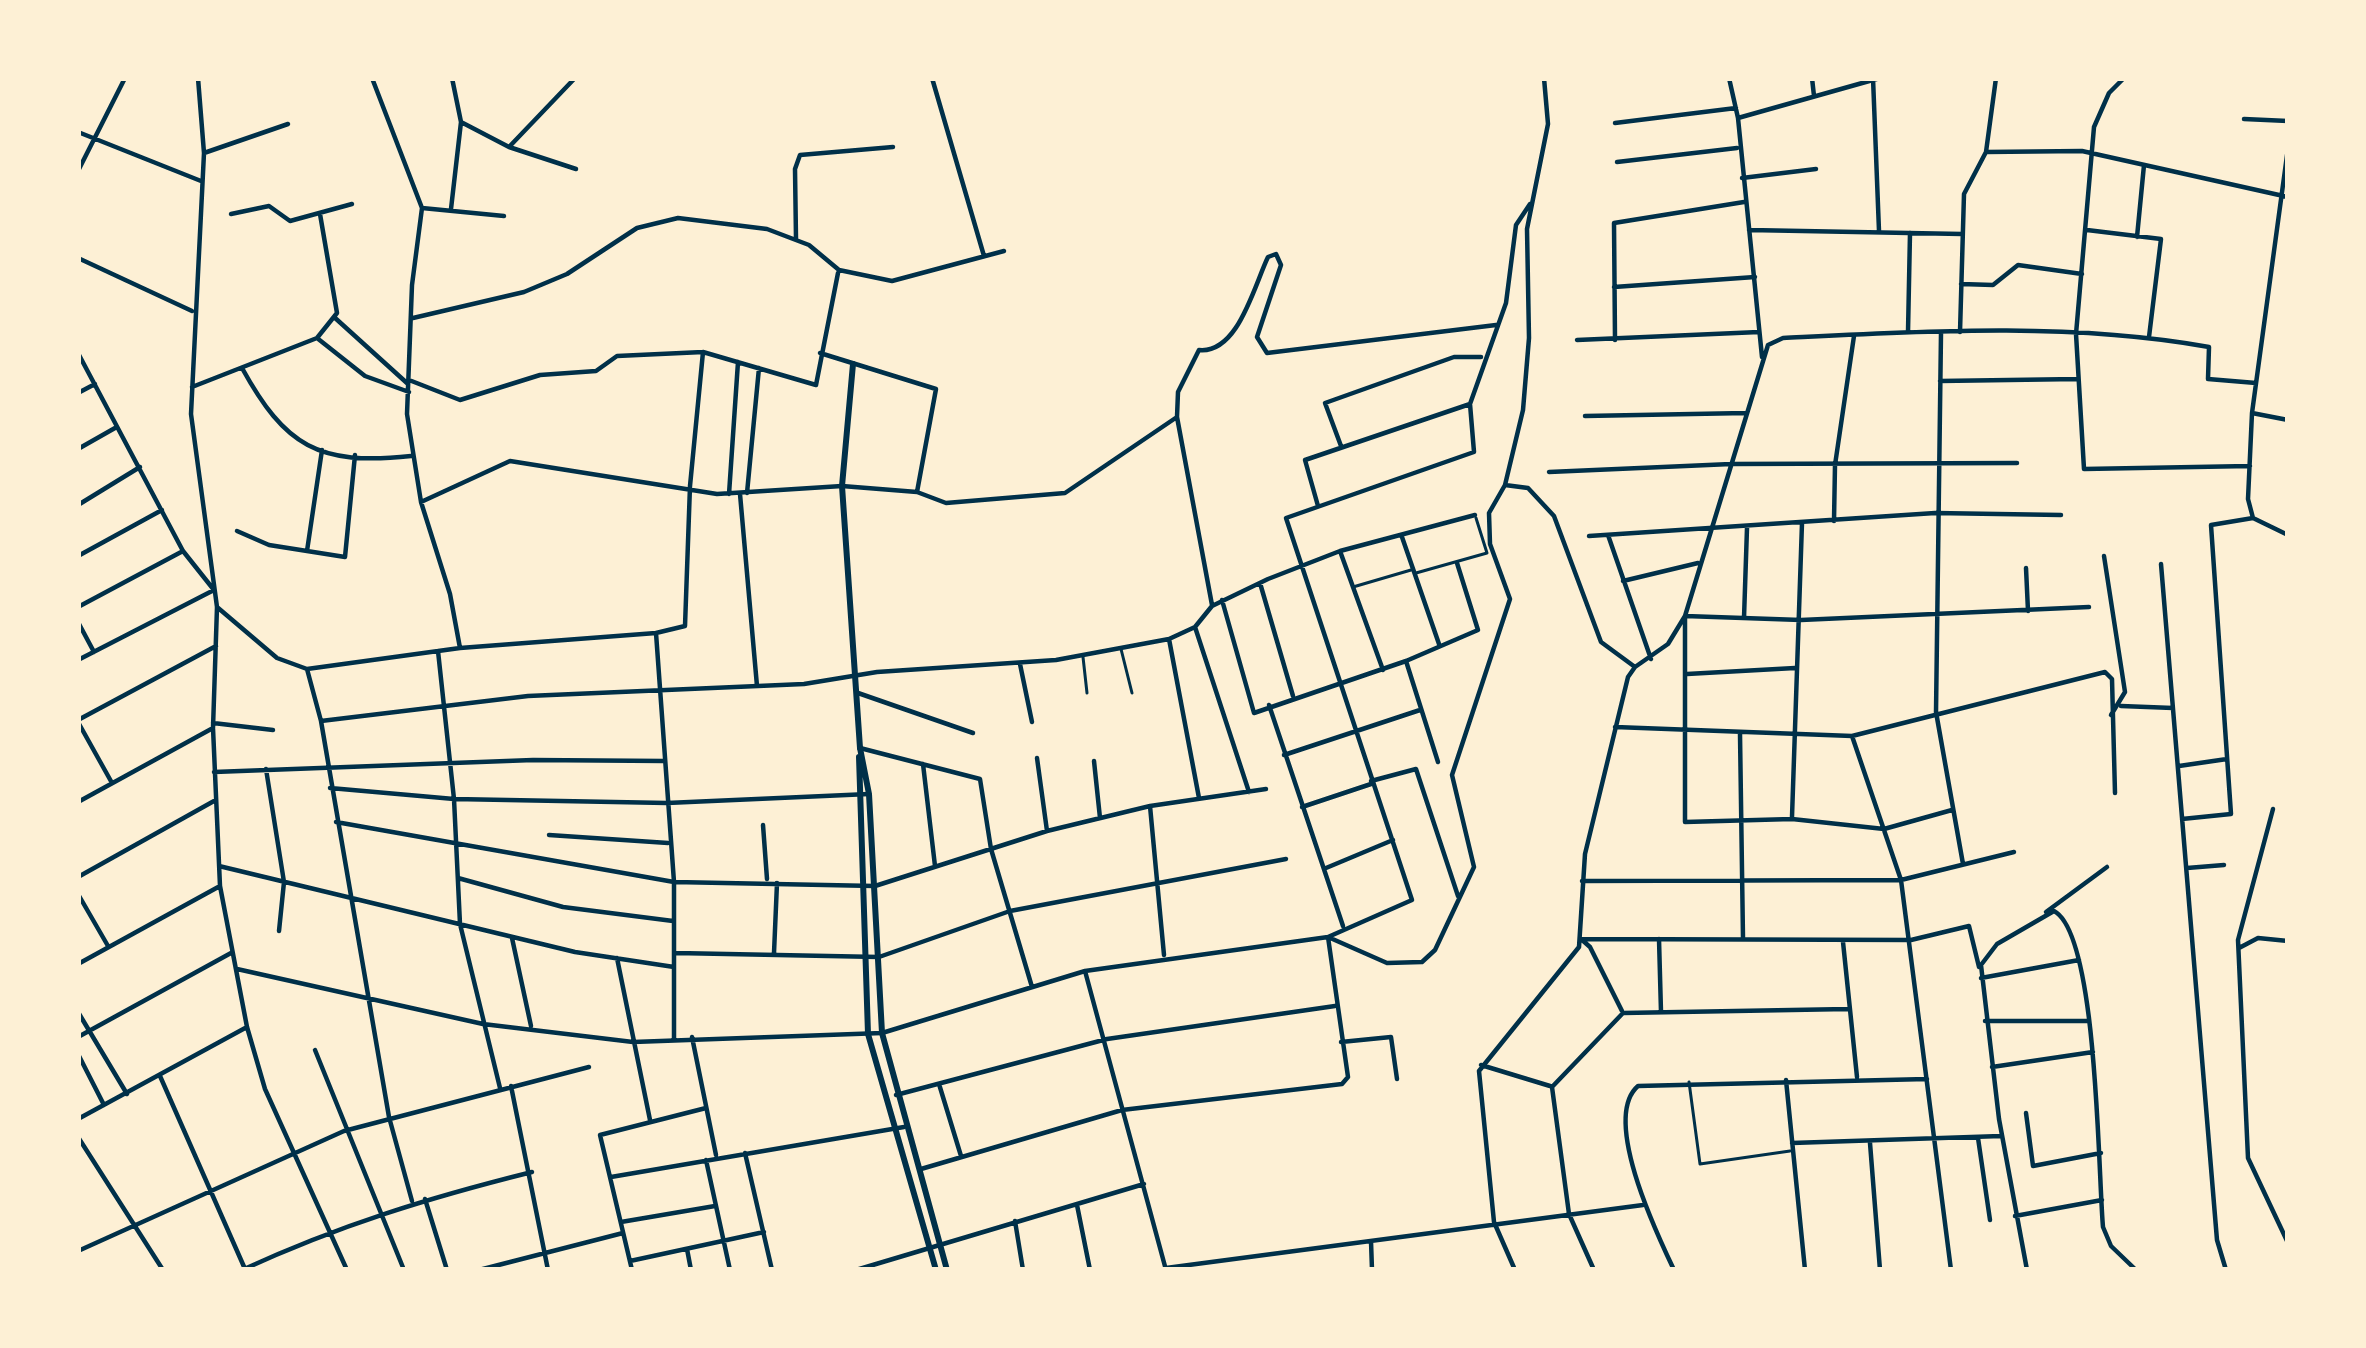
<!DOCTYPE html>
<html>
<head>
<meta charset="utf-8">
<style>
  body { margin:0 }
  #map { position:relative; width:2366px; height:1348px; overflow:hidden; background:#fdf0d5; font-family:Roboto,sans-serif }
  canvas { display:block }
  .frame { position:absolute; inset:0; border:81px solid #fdf0d5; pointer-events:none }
</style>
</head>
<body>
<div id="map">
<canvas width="2366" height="1348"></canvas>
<div class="frame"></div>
</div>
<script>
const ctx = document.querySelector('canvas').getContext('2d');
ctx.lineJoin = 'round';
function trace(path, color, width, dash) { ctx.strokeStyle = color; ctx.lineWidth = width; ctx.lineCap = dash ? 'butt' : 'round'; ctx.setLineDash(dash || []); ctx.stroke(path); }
trace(new Path2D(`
  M1416 573 1487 553 1476 518
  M1353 587 1411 570
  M1121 649 1132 693
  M1083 657 1087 693
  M1689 1082 1700 1164 1790 1151`), '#003049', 3);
trace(new Path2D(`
  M198 78 204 153 191 414 217 607 213 728 220 886 247 1027 265 1089 347 1270
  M372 78 422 208 412 285 407 414 421 502 450 594 460 648
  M932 78 984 256
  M1729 78 1738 118 1762 357
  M1812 78 1814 96
  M1873 78 1879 231
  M2124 78 2109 93 2094 127 2076 334 2084 469 2250 466
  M1738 118 1880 78
  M2244 119 2288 121
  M461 122 509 147 575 78
  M1615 123 1736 108
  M78 132 201 181
  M509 147 576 169
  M2288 148 2252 413 2248 499 2253 518 2288 535
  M1986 152 2082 151 2288 197
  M204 153 288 124
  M1617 162 1737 148
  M78 171 125 78
  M1742 178 1816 169
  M422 208 504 216
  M451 209 461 122 452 78
  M231 214 269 206 290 221 352 204
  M1749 230 1962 234
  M2087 230 2161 239 2149 337
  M2137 237 2144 165
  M796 239 795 169 800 155 893 147
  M78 258 192 311
  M1961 284 1993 285 2018 265 2082 274
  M1614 287 1755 277
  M334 317 408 384
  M413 318 524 292 567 274 637 228 678 218 767 229 809 245 839 270 892 281 1004 251
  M1908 332 1910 233
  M1960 332 1964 194 1986 152 1996 78
  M1941 333 1936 712 1963 864
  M317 338 365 376 409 392
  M1577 340 1759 332
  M1615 340 1614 223 1744 202
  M78 353 183 551 214 590 78 660
  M820 353 936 389 917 492
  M242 368C285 446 318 466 411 456
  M409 380 460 400 540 375 596 371 617 356 703 352 816 385 838 273
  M1940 381 2078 379
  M192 387 317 338 337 313 320 214
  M78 393 95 384
  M2252 413 2288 420
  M1585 416 1746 413
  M1341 446 1325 403 1454 357H1481
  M78 449 115 428
  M1549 472 1731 464 2017 463
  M1505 485 1528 488 1554 516 1601 642 1635 667
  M747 493 759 368
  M729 494 738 362
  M740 494 757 686
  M421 502 510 461 717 494 842 486 917 492 946 503 1065 493 1177 417
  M78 505 140 467
  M1318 506 1305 460 1470 404
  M1834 521 1835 465 1854 336
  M237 531 269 545 345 557 355 455
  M1608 535 1651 659
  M1589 536 1935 513 2061 515
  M1402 537 1439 644
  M307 551 322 450
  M1340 551 1383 670
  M78 556 162 510
  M2104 556 2125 692 2111 715
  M2161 564 2217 1240 2226 1270
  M2026 568 2028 611
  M1623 581 1698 563
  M1260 583 1293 696
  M1222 600 1254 713 1406 661 1478 630 1457 563
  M1212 605 1177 417 1178 392 1199 350C1238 354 1254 286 1268 257L1276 254 1281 265 1257 337 1267 353 1496 325
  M78 607 183 551
  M217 607 277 658 307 669 460 648 656 633
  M1744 618 1747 528
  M78 622 94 652
  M1195 627 1249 792
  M1169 639 1199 798
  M438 651 454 799 460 924 500 1088
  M1406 661 1438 762
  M1020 664 1032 722
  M1635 667 1668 644 1685 616 1801 620 2089 607
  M307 669 321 721 389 1117 412 1201
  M1687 674 1795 668
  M858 693 973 733
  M1269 705 1343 926
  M2121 706 2173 708
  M78 720 216 646
  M321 721 528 696 804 684 877 672 1056 660 1169 639 1195 627 1212 606 1268 579 1340 551 1475 515
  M78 722 112 783
  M213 723 273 730
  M1615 727 1852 736 2105 672 2112 679 2115 793
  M1740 734 1743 938
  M1852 736 1901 880 1951 1270
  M860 748 980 779 991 849 1032 987
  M1284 755 1420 710
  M1037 758 1047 831
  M1094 761 1100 818
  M923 764 935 866
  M2179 766 2227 759
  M266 769 284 882 279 931
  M214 772 533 760 664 761
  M1371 781 1416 769 1458 896
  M330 788 454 799 667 803 869 794
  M78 802 213 728
  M1150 806 1164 955
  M1302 807 1371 784
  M2273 809 2238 940 2248 1158 2288 1243
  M1952 810 1884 829 1792 819 1685 822V616L1768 345 1783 338C1923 331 2070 322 2209 347L2208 379 2256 383
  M1792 817 1802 523
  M2182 819 2231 814 2211 525 2253 518
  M336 822 674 882 875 886 1047 831 1150 806 1266 789
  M763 825 767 879
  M549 835 668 843
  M219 866 575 952 674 967
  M1326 868 1393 840
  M2187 868 2224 865
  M78 877 214 801
  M458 878 563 907 673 921
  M1582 881 1901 880 2014 852
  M78 894 108 946
  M2046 912 2107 867
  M1328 937 1412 900 1286 518 1474 452 1470 404 1506 303 1516 225 1530 204
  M512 938 531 1026
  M1581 939 1911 940 1969 926 1979 967
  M1581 939 1590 947 1622 1011
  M1659 939 1661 1012
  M1843 942 1857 1077
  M2239 948 2258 938 2288 941
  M676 953 879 957 1010 911 1286 859
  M774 953 777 883
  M617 958 650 1120
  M78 964 220 886
  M237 969 483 1024 633 1042 882 1033 1085 971 1328 937 1387 963 1422 962 1435 950 1474 867 1452 775 1510 599 1490 544 1489 513 1505 485 1523 410 1529 338 1527 229 1548 124 1544 78
  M1085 971 1166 1270
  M1981 978 2079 960
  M78 1012 127 1094
  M1623 1013 1848 1009
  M1985 1021H2088
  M78 1037 231 953
  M692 1037 716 1155
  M674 1040V882L656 633 685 626 690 486 703 352
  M1341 1042 1391 1037 1397 1079
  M315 1050 404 1270
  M78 1054 104 1105
  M1481 1065 1550 1086
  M1992 1067 2093 1052
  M160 1076 245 1269
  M1786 1080 1805 1270
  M939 1084 961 1156
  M511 1086 548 1270
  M896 1095 1107 1039 1335 1006
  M2026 1113 2033 1166 2101 1153
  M78 1119 247 1027
  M78 1137 163 1270
  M1978 1138 1990 1220
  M1792 1143 2001 1136
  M1870 1143 1880 1270
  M745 1153 772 1270
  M706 1160 730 1270
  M921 1169 1122 1110 1342 1084 1348 1077 1328 937
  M611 1177 904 1127
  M425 1199 447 1270
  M1077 1205 1090 1270
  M2015 1216 2102 1200
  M1015 1221 1023 1270
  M621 1222 715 1206
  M1371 1241 1372 1270
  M687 1249 691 1270
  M78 1251 344 1131 589 1067
  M630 1261 764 1232
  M1166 1268 1643 1205
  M242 1270C340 1225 428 1198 532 1172
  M479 1270 623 1233
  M632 1270 600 1135 706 1108
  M856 1270 1144 1184
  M1515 1270 1494 1222 1479 1071 1579 947 1585 854 1628 677 1635 667
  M1594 1270 1569 1214 1552 1087 1623 1013
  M1674 1270C1657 1234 1601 1118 1638 1086L1927 1079
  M2027 1270 1999 1119 1981 965 1997 944 2054 911C2098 934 2098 1174 2103 1227L2111 1246 2136 1270`), '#003049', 4.5);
trace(new Path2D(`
  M853 364 842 486 860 748`), '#003049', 6);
trace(new Path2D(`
  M860 748 869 794 882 1033 947 1270
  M859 757 868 1034 936 1270`), '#003049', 6);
</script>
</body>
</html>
